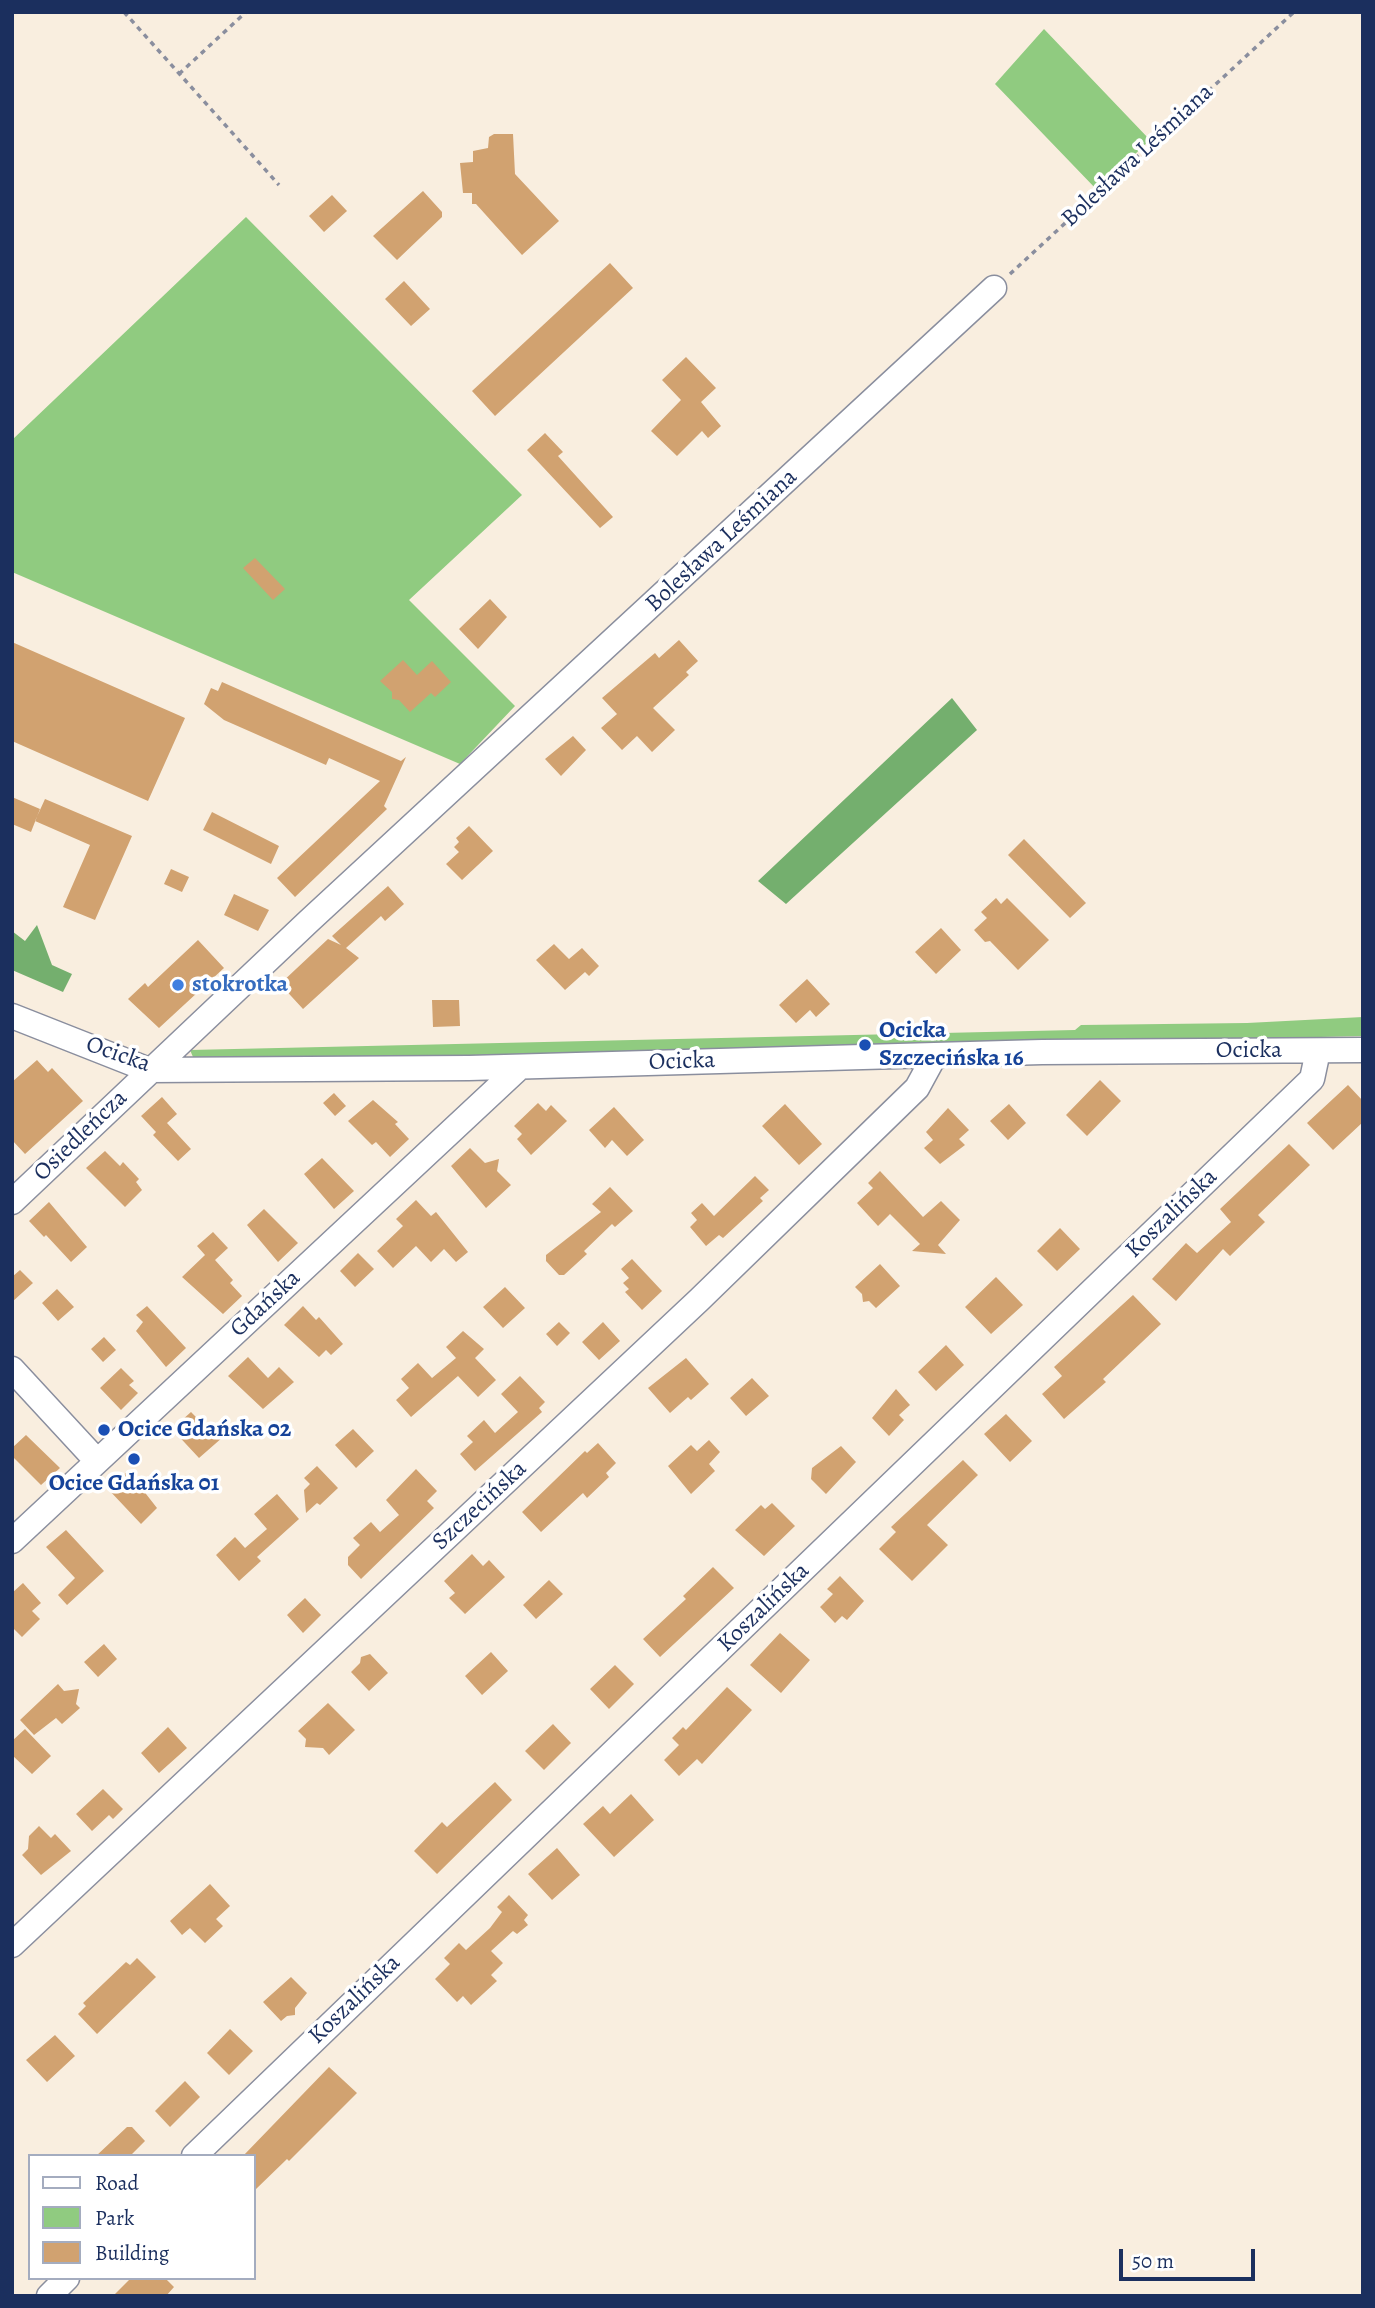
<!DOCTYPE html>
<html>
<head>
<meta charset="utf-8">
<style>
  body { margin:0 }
  #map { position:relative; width:1375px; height:2308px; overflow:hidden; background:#f9eedf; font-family:Alegreya,serif }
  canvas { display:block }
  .frame { position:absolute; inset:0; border:14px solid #1b2f5e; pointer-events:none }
  .legend { position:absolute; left:28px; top:2154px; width:228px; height:126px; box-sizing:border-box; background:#fff; border:2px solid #a4acbf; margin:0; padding:9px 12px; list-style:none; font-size:21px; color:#1b2f5e }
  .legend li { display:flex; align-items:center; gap:14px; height:35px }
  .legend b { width:35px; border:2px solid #a4acbf }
  .scale { position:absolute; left:1119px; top:2249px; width:136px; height:32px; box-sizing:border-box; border:4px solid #1b2f5e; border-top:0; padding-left:9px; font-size:21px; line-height:24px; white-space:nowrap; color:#1b2f5e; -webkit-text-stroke:5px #fff; paint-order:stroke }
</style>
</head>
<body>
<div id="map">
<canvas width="1375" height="2308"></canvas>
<div class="frame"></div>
<ul class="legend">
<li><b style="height:9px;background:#fff"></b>Road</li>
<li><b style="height:19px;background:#90cb80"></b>Park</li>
<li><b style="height:19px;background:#d1a270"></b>Building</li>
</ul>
<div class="scale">50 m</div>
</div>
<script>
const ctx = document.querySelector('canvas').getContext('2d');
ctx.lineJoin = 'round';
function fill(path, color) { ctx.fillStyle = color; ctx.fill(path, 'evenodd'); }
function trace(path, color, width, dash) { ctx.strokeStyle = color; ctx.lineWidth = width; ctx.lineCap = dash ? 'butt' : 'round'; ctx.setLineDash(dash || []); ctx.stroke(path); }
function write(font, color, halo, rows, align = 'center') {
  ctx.font = font + ' Alegreya,serif'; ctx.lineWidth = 7; ctx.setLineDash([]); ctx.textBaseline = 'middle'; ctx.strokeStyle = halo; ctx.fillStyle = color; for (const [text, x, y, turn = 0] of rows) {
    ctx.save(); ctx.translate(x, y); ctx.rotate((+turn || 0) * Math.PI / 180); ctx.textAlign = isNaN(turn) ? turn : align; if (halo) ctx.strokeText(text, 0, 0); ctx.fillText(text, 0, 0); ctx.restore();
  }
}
fill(new Path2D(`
  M1044 29 1150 140 1097 190 995 84Z
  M246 217 522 495 409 600 515 706 460 764 12 572V440Z
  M1363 1017V1036L196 1064 190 1050 1075 1030 1081 1025 1247 1023Z`), '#90cb80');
fill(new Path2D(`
  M952 698 977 730 786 904 758 881Z
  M37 925 52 965 72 974 63 992 12 970V931L25 941Z`), '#74af6e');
fill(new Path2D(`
  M494 134H513L515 174 559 221 522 255 476 204H472V193H463L460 163 473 162V151L488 148 489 137Z
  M423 191 442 212V217L397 260 373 236Z
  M332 195 347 211 324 232 309 216Z
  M610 263 633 288 495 416 472 391Z
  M404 281 430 309 411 326 385 299Z
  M686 357 716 388 701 402 721 426 708 438 702 431 677 456 651 431 681 400 662 380Z
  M545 433 563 452 558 456 613 517 600 528 527 450Z
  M255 558 285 589 273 600 243 568Z
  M490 599 507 617 478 649 459 629Z
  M679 640 698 661 686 672 689 675 653 708 675 730 652 752 637 736 622 750 601 728 617 714 602 698 655 653 659 658Z
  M12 642 185 718 148 801 12 741Z
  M403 660 417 675 432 661 451 682 435 697 431 693 410 712 399 700 392 699V692L380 681Z
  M222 682 401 761 406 757 384 806 387 809 295 897 277 878 380 781 329 758 326 765 224 720 204 704 211 688 218 691Z
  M573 736 586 750 561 776 545 759Z
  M12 797 40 809 31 832 12 824Z
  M45 799 132 836 95 920 63 907 90 845 35 821Z
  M212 812 279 846 271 864 203 830Z
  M469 826 493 851 462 880 446 864 459 852 454 847 459 842 456 838Z
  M1024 839 1086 903 1070 918 1008 855Z
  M171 869 189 877 182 892 164 884Z
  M388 886 404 904 385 921 381 916 346 948 359 958 303 1009 280 984 328 939 341 945 332 936Z
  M234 894 269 910 258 931 224 915Z
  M996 898 1001 904 1007 898 1049 940 1018 970 990 941 985 942 974 930 987 918 981 912Z
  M941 928 961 950 936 974 915 952Z
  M198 940 224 968 159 1028 128 999 145 983 148 987Z
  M554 944 569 959 582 948 599 966 589 976 585 972 565 990 536 960Z
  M807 979 830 1004 816 1017 810 1010 796 1023 779 1005Z
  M432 1000H459L460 1026 433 1027Z
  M37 1060 48 1072 52 1068 83 1101 25 1154 12 1140V1082Z
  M1100 1080 1121 1101 1087 1136 1066 1115Z
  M1348 1085 1363 1101V1122L1333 1150 1307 1123Z
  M334 1093 346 1106 335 1116 323 1103Z
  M162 1097 177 1114 167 1123 191 1149 178 1161 153 1135 156 1132 141 1116Z
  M373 1100 398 1122 395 1124 409 1139 390 1157 376 1142 372 1145 348 1121Z
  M538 1103 546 1111 551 1105 567 1121 531 1155 517 1139 522 1134 514 1126Z
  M785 1104 822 1144 799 1165 762 1126Z
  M1009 1104 1026 1123 1008 1140 990 1121Z
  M614 1107 644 1140 627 1156 612 1140 605 1148 589 1130Z
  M948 1108 969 1130 959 1139 965 1145 940 1164 924 1148 933 1140 926 1132Z
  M1289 1144 1310 1165 1258 1215 1265 1222 1230 1256 1223 1249 1176 1301 1152 1279 1186 1243 1197 1253 1231 1222 1220 1209Z
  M470 1148 485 1163 499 1159 497 1171 511 1185 486 1208 451 1166Z
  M105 1151 120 1166 123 1162 139 1179 136 1182 142 1190 125 1207 86 1168Z
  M322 1158 354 1191 334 1209 304 1174Z
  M880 1171 923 1217 941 1201 960 1220 938 1245 946 1254 912 1251 920 1244 890 1214 878 1226 857 1203 873 1188 868 1183Z
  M755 1176 769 1190 760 1198 763 1201 723 1238 719 1235 706 1246 690 1227 697 1220 691 1213 702 1203 714 1216Z
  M610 1187 633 1211 615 1227 612 1224 584 1251 587 1254 564 1275H559L546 1261V1255L601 1212 592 1204Z
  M416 1200 431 1216 436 1212 468 1252 456 1262 444 1249 431 1262 416 1246 393 1268 377 1251 403 1226 396 1219Z
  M49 1202 87 1247 71 1262 46 1235 44 1237 29 1221Z
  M264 1209 298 1243 278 1262 247 1225Z
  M1060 1228 1080 1249 1057 1271 1037 1251Z
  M213 1232 228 1248 215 1260 233 1280 230 1283 242 1296 223 1314 182 1277 205 1255 197 1246Z
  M358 1253 374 1269 355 1287 340 1271Z
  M632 1259 662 1291 642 1310 625 1292 629 1289 623 1283 629 1278 621 1269Z
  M880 1264 900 1286 876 1308 869 1301 863 1302 862 1294 855 1287Z
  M20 1270 33 1283 12 1302V1277Z
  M996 1277 1023 1305 991 1334 965 1307Z
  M505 1287 525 1308 503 1328 483 1307Z
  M57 1289 74 1307 58 1321 42 1303Z
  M1133 1295 1161 1324 1103 1379 1106 1382 1064 1419 1042 1394 1062 1376 1054 1367Z
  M147 1306 186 1348 166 1367 136 1331 143 1322 136 1315Z
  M303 1306 316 1320 319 1317 343 1344 331 1355 326 1350 319 1357 284 1325Z
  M559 1322 570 1333 557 1346 546 1334Z
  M603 1322 620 1341 599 1360 582 1342Z
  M463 1331 484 1349 475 1358 496 1380 478 1397 458 1376 411 1417 396 1400 409 1388 401 1379 418 1363 432 1378 456 1358 446 1347Z
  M104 1337 116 1350 103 1362 91 1349Z
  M946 1345 964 1365 936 1391 918 1372Z
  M248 1357 268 1378 279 1367 294 1382 263 1409 228 1376Z
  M686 1358 709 1384 691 1400 688 1397 670 1413 648 1388Z
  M121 1368 134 1381 129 1385 138 1393 121 1410 100 1388Z
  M520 1376 545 1402 539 1408 542 1412 475 1471 460 1454 473 1442 467 1436 484 1420 495 1433 518 1412 501 1394Z
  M752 1378 769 1396 746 1416 730 1398Z
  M896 1389 910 1405 899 1415 904 1420 889 1436 872 1418Z
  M191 1412 205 1426 209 1423 223 1437 199 1458 172 1429Z
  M1006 1414 1032 1441 1010 1462 984 1434Z
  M353 1429 374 1451 356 1468 335 1445Z
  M26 1435 60 1468 41 1485 12 1456V1448Z
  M709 1440 720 1452 709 1464 715 1471 691 1494 668 1466 691 1445 697 1451Z
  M598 1443 616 1463 606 1473 609 1477 587 1498 583 1493 541 1532 522 1512 585 1451 587 1453Z
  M841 1446 856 1462 826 1494 811 1479 812 1468Z
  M963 1460 978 1475 927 1525 948 1545 912 1581 879 1549 896 1532 891 1527Z
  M317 1466 338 1488 320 1505 317 1503 306 1513 304 1490 310 1484 304 1478Z
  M416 1469 437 1491 427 1501 434 1508 361 1579 348 1565V1557L360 1545 353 1538 371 1522 380 1532 399 1515 386 1500Z
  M128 1471 157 1508 141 1524 108 1489Z
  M277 1494 299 1519 257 1557 261 1561 239 1581 216 1555 235 1537 245 1548 267 1529 254 1514Z
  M772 1503 795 1526 764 1556 735 1530 761 1505 765 1509Z
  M66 1530 104 1571 67 1605 58 1595 75 1578 46 1547Z
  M472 1554 483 1566 489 1560 505 1577 465 1614 449 1598 455 1593 444 1581Z
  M713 1567 734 1588 660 1657 643 1639 686 1599 683 1596Z
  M840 1576 864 1601 847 1620 842 1616 835 1623 820 1607 833 1594 827 1589Z
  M549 1580 563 1594 536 1619 523 1605Z
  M23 1583 41 1603 32 1611 40 1619 22 1637 12 1627V1593Z
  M305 1598 321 1615 303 1633 287 1615Z
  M780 1633 810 1660 781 1693 750 1665Z
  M104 1644 117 1659 98 1677 84 1662Z
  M491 1652 508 1671 482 1695 465 1676Z
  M370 1654 388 1673 369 1691 351 1672 360 1663 361 1657Z
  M615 1665 634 1684 609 1709 590 1689Z
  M58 1684 64 1691 79 1689 76 1704 80 1708 62 1724 56 1718 34 1735 20 1720Z
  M727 1687 752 1710 702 1764 697 1759 679 1776 664 1760 679 1745 672 1738 683 1727 686 1730Z
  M328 1703 355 1730 329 1755 323 1748 305 1747 306 1739 298 1731Z
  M553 1724 571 1743 544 1770 525 1751Z
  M168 1727 187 1748 159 1773 141 1753Z
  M25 1729 51 1756 32 1774 12 1755V1741Z
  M495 1782 512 1800 437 1874 414 1851 442 1822 447 1827Z
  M103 1789 123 1809 113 1819 109 1815 92 1831 76 1814Z
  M631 1794 654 1820 614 1857 583 1824 603 1806 610 1814Z
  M39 1826 51 1838 55 1834 71 1851 41 1875 22 1855 28 1849 29 1836Z
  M557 1848 580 1875 552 1900 528 1874Z
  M210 1884 230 1906 216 1919 223 1926 205 1943 190 1928 182 1935 170 1921Z
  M509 1895 528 1915 524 1920 528 1925 517 1934 513 1931 491 1951 503 1963 491 1975 497 1981 471 2005 463 1996 457 2002 435 1979 450 1964 444 1958 459 1943 466 1950 490 1928 502 1912 497 1907Z
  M137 1958 156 1977 97 2034 78 2014 86 2006 83 2003 126 1962 130 1965Z
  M291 1977 307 1993 295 2008V2015L287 2016 281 2021 263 2002Z
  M230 2029 253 2051 229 2075 207 2053Z
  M55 2035 75 2056 47 2082 26 2060Z
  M329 2067 357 2093 289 2161 287 2159 254 2191V2156H243Z
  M185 2081 200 2097 170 2127 155 2111Z
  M127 2127H132L145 2141 130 2156H96Z
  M131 2278H165L174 2287 166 2296H113Z`), '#d1a270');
const minor = new Path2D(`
  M12 1016 149 1070 469 1068 1042 1052 1363 1050
  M12 1202 309 921 994 288
  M12 1369 97 1461
  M12 1541 520 1067
  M12 1945 699 1300 917 1088 935 1055
  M194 2156 1312 1079 1318 1051
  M49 2296 67 2278`);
trace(minor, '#8a8e9e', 27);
trace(new Path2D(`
  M124 12 279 185
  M179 74 246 12
  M1010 274 1294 12`), '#8a8e9e', 3.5, [5, 5]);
trace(minor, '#fff', 24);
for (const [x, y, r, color] of [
  [178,985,7,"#3f7fe0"],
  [865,1045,7,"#1a4fb4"],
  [104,1430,7,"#1a4fb4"],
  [134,1459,7,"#1a4fb4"]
]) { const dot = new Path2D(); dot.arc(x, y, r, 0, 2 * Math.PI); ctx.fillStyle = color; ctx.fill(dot); trace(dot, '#fff', 2.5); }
write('24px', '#1b2f5e', '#fff', [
  ["Bolesława Leśmiana",1138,156,-43],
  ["Bolesława Leśmiana",722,541,-43],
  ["Ocicka",1249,1051],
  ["Ocicka",118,1055,19],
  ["Ocicka",682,1062,-2],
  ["Osiedleńcza",81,1136,-44],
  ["Koszalińska",1172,1214,-44],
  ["Gdańska",266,1304,-43],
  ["Szczecińska",480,1506,-43],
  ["Koszalińska",764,1608,-44],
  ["Koszalińska",355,2000,-44]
]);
write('bold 24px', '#366cbe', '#fff', [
  ["stokrotka",192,985]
], 'left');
write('bold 24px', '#164399', '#fff', [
  ["Ocicka",879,1031],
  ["Szczecińska 16",879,1059],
  ["Ocice Gdańska 02",118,1430],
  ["Ocice Gdańska 01",134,1484,"center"]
], 'left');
</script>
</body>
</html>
